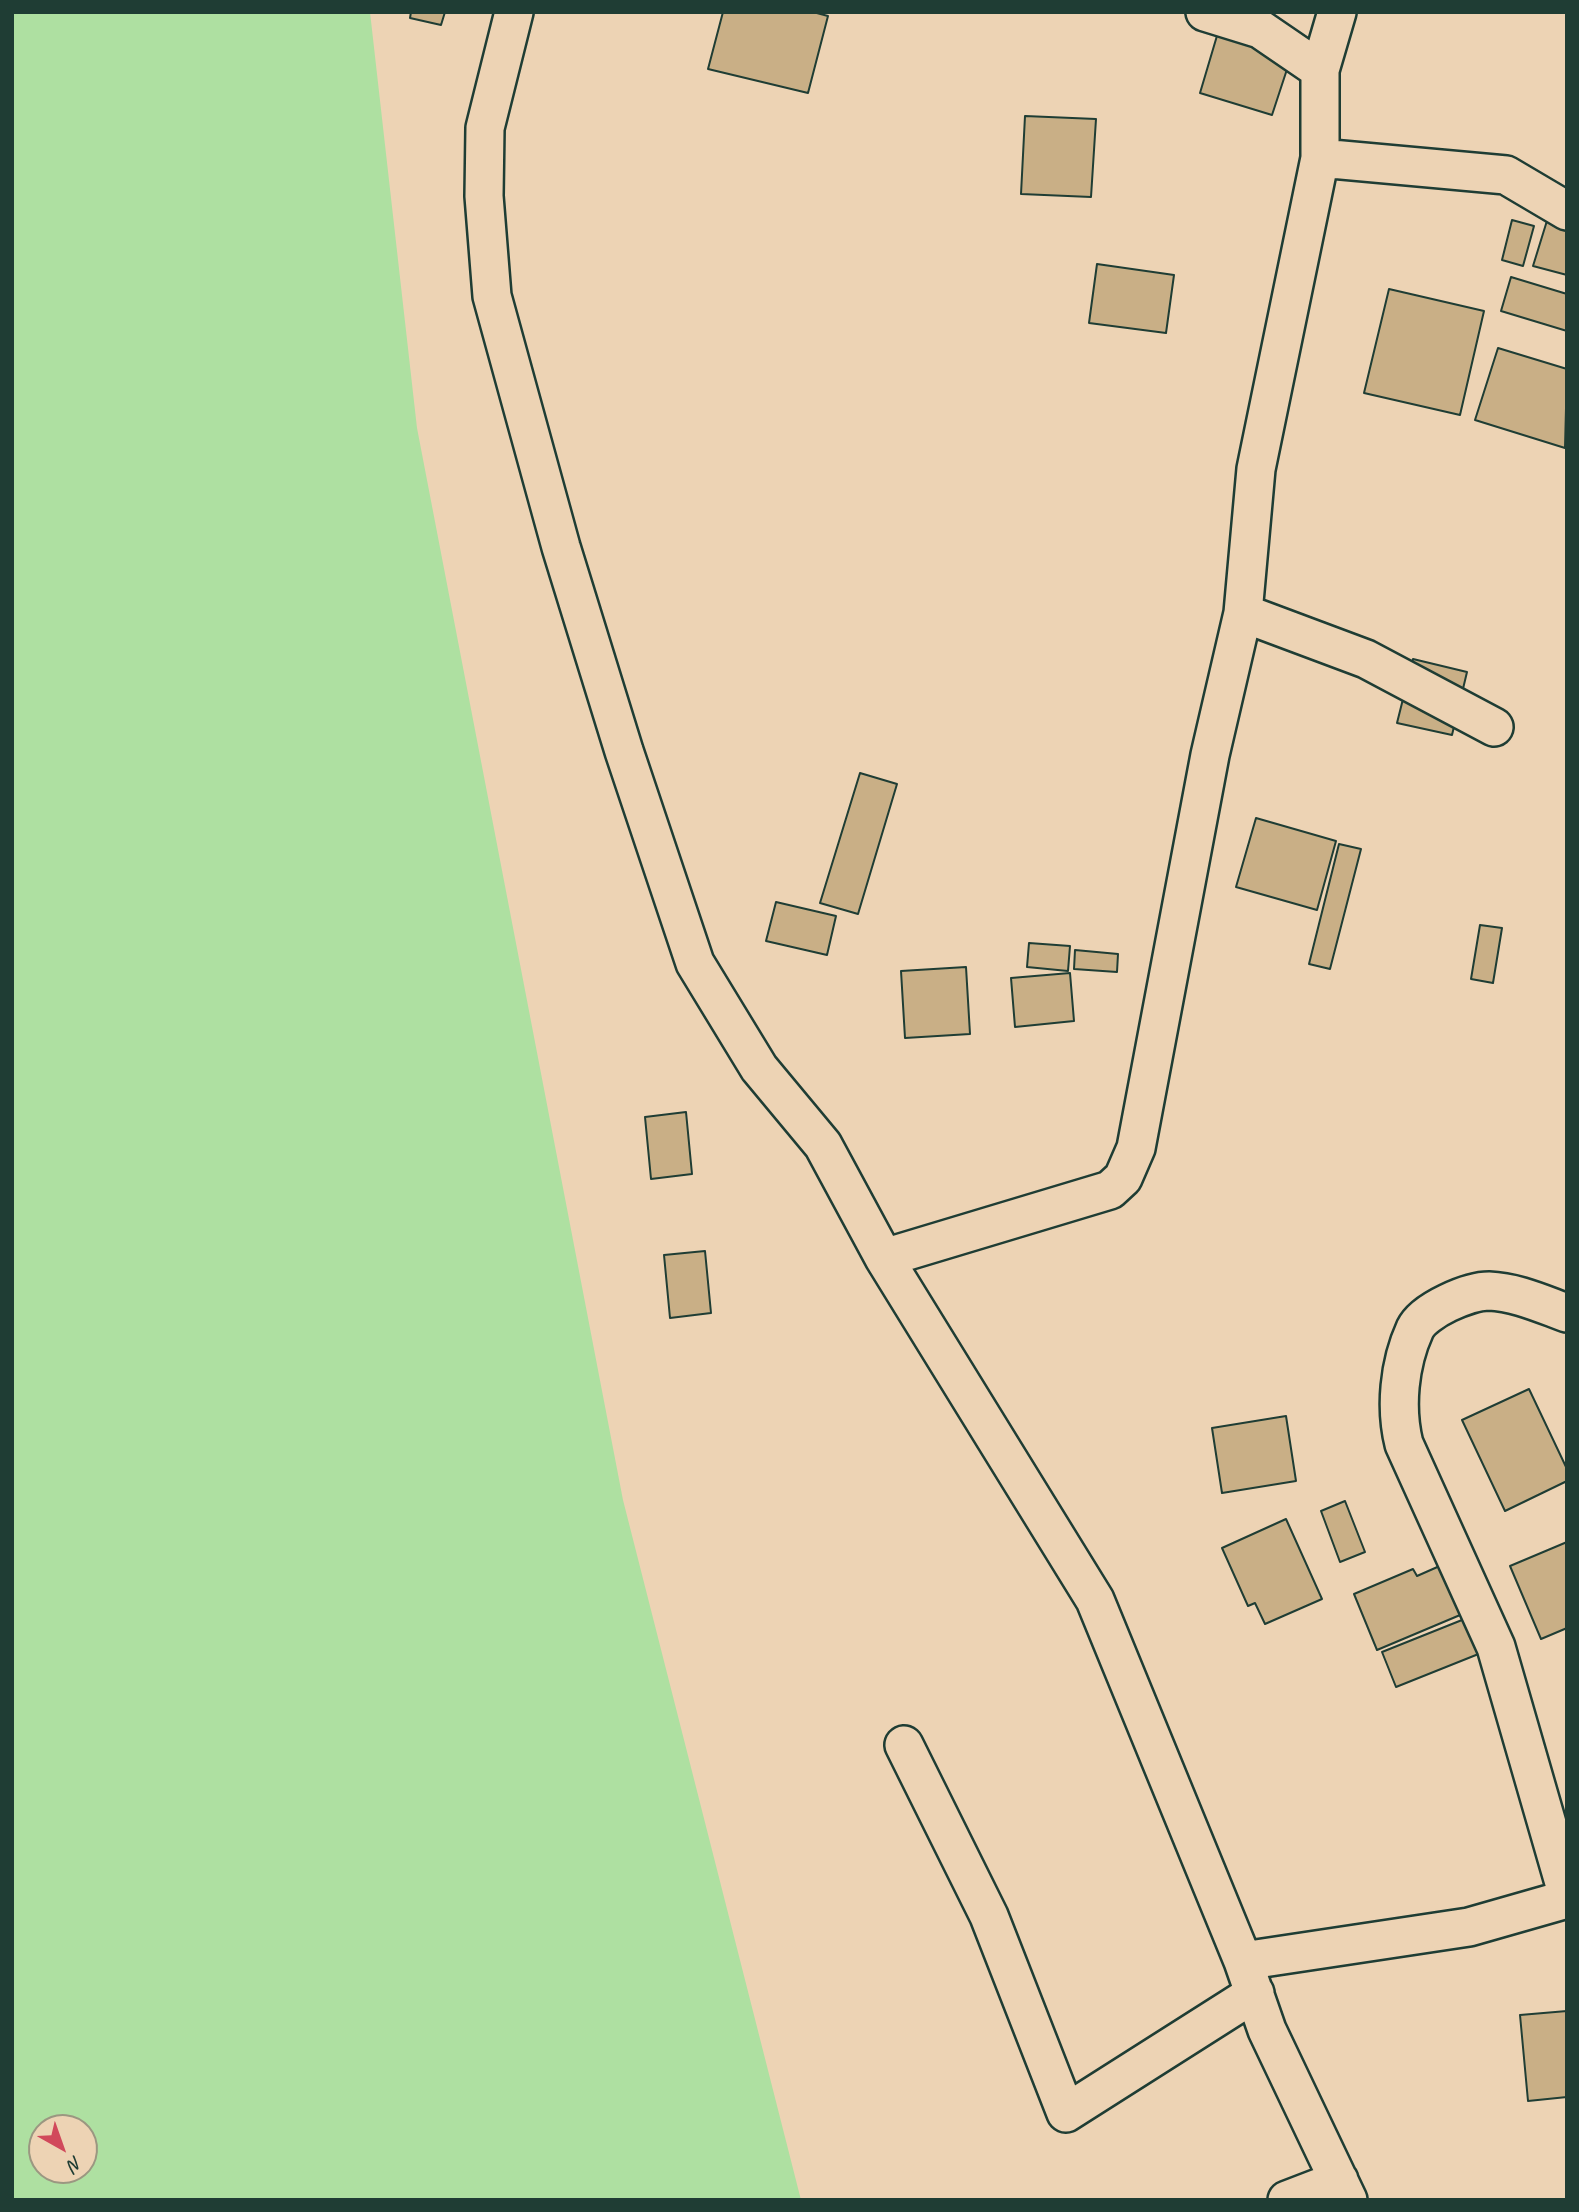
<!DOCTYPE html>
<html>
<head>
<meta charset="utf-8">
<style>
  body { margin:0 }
  #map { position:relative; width:1579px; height:2212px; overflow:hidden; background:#edd3b4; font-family:Caveat,sans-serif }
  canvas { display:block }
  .frame { position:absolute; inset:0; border:14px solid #1f3d34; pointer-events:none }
  .north { position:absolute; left:28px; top:2114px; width:70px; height:70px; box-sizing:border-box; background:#edd3b4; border:2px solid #9b9781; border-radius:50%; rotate:140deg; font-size:19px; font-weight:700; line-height:28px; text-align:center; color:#1f3d34 }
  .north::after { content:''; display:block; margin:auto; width:24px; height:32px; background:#d1495b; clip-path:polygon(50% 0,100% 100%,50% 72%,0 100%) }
</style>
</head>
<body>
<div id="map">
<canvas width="1579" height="2212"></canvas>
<div class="frame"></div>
<div class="north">N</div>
</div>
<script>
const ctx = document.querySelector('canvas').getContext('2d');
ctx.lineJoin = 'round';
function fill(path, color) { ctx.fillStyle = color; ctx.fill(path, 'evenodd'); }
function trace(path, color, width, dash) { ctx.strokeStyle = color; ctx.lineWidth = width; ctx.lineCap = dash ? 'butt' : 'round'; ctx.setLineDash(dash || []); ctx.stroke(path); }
fill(new Path2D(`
  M12 12H370L417 428 623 1500 801 2200H12ZM42 2128H84V2170H42Z`), '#aee0a1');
const building = new Path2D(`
  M411 12H445L441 25 410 18Z
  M723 12H813L828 16 808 93 708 69Z
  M1219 29 1293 51 1272 115 1200 93Z
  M1025 116 1096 119 1091 197 1021 194Z
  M1554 198 1567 202V275L1533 266Z
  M1512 220 1534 226 1523 266 1502 260Z
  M1097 264 1174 275 1166 333 1089 323Z
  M1511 277 1567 294V331L1501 311Z
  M1389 289 1484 311 1460 415 1364 393Z
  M1498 348 1567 369 1565 448 1475 420Z
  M1413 659 1467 672 1452 735 1397 723Z
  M860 773 897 784 858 914 820 903Z
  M1256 818 1336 841 1317 910 1236 887Z
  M1339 844 1361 849 1330 969 1309 964Z
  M776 902 836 916 827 955 766 941Z
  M1480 925 1502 928 1493 983 1471 979Z
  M1029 943 1070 946 1068 971 1027 967Z
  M1075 950 1118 954 1117 972 1074 969Z
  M966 967 970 1034 905 1038 901 971Z
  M1070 973 1074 1021 1015 1027 1011 978Z
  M686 1112 692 1174 651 1179 645 1117Z
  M705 1251 711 1313 670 1318 664 1255Z
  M1529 1389 1567 1469V1481L1505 1511 1462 1420Z
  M1286 1416 1296 1481 1222 1493 1212 1428Z
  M1345 1501 1365 1552 1340 1562 1321 1511Z
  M1286 1519 1322 1599 1265 1624 1255 1603 1248 1606 1222 1548Z
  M1567 1542V1628L1541 1639 1510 1566Z
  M1451 1561 1472 1610 1377 1650 1354 1594 1413 1569 1417 1576Z
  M1472 1616 1486 1651 1396 1687 1382 1652Z
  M1567 2011V2097L1528 2101 1520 2015Z`);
fill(building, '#c9af86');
trace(building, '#1f3d34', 2);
const minor = new Path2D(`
  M514 12 485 128 484 196 492 296 561 547 624 751 695 963 759 1068 823 1145 884 1258 1095 1600 1243 1961 1267 2030 1348 2200
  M1205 12 1260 29 1320 70
  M1320 158 1506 175 1567 211
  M1243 613 1366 659 1494 727
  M884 1258 1110 1190 1123 1178 1136 1148 1210 755 1243 613 1256 469 1320 158V70L1337 12
  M1567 1313C1542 1304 1516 1292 1489 1291 1469 1291 1424 1310 1415 1329 1399 1364 1395 1408 1404 1444L1496 1647 1567 1893
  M904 1745 989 1916 1066 2113 1255 1993
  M1243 1961 1469 1927 1567 1899
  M1287 2200 1339 2180`);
trace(minor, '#1f3d34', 42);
trace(minor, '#edd3b4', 37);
</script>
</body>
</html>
